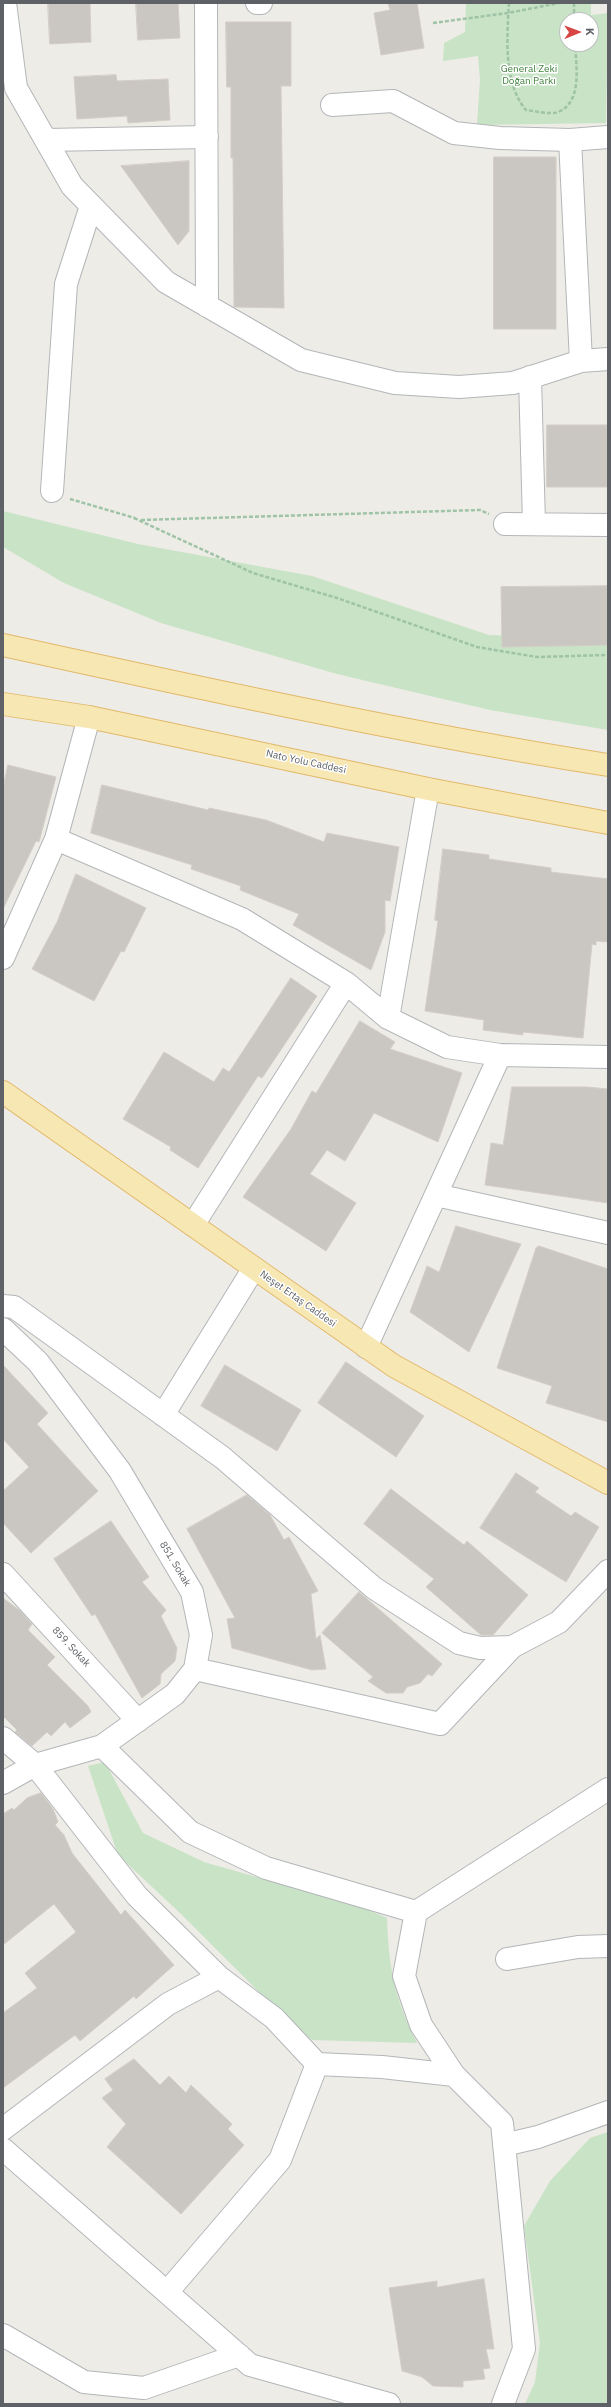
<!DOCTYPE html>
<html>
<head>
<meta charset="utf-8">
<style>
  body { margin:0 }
  #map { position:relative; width:611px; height:2407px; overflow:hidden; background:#eeece6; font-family:"IBM Plex Sans",sans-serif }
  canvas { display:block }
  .frame { position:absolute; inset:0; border:4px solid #5e6165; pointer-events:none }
  .north { position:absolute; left:559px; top:12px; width:40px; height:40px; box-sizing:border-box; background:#fff; border:1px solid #bfc0c1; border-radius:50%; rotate:89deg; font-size:11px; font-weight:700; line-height:16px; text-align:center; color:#5e6165 }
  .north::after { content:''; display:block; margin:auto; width:14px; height:18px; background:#d74544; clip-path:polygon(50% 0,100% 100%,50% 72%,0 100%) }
</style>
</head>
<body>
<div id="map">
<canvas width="611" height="2407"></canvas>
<div class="frame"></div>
<div class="north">K</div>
</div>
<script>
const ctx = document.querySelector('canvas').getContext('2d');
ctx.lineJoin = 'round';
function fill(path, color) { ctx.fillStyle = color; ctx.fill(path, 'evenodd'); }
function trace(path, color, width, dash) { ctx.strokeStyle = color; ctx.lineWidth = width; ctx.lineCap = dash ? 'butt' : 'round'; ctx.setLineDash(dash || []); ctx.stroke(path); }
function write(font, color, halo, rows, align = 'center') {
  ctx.font = font + ' "IBM Plex Sans",sans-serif'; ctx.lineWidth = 3; ctx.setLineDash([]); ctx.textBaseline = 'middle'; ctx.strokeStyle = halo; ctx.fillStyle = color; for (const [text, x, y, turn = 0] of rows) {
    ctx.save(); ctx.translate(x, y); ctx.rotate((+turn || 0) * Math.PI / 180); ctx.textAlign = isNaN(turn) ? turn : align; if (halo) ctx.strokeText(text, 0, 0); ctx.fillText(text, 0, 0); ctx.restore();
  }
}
fill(new Path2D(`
  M463 3H591V15L608 13 606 123 477 125 480 80 478 56 443 61 444 43 465 32 466 4ZM567 20H591V44H567Z
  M3 511 138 544 312 576 489 635 608 639V730L490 710 337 674 161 623 64 583 3 547Z
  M105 1762 143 1833 204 1862 361 1907 387 1918C389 1969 394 1997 417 2043L312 2040 288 2021 181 1914 118 1855 88 1766Z
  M608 2132V2404H525L535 2382 540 2343 524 2226 550 2181 590 2138Z`), '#c8e3c6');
const building = new Path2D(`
  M48 3H90L91 42 50 44Z
  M136 3H178L180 38 138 40Z
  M388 3H417L424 48 381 55 374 13 390 10Z
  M226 22H291V86H281L284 308 234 307 233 158H231V87H227Z
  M116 75 117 81 168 79 170 120 128 123 127 116 77 119 74 77Z
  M494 157H556V329H494Z
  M189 161V231L178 245 121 166Z
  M547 425H608V487H547Z
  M608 586V645L502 647 501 587Z
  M8 765 56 777 39 842 36 841 3 909V788Z
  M102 785 208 810 209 808 266 820 324 842 327 833 399 847 390 901 385 900V932L371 970 293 925 299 914 240 890 241 886 191 869 192 865 91 833Z
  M443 849 489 855V859L551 868V872L608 879V942L596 941V945L592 944 583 1038 523 1032V1035L483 1030 484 1020 425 1011 438 921 435 920Z
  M76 874 146 908 124 952 121 951 94 1001 32 969 57 922Z
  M291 978 317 996 262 1078 258 1076 198 1168 170 1150 171 1147 123 1119 164 1052 214 1082 223 1068 229 1072Z
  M360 1021 395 1042 390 1049 462 1073 438 1142 374 1113 345 1161 327 1150 310 1174 356 1203 326 1251 243 1197 291 1129 312 1091 316 1093Z
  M512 1087H587L608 1089V1203L485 1185 491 1143 503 1145Z
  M456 1226 521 1244 469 1352 410 1312 427 1266 439 1272Z
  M539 1246 608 1269V1422L546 1403 552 1386 497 1368 536 1248Z
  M346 1362 424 1416 396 1457 318 1403Z
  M3 1365 48 1413 37 1424 98 1491 31 1553 3 1523V1491L29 1467 3 1439Z
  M225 1365 301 1410 277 1451 201 1406Z
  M516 1473 539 1488 535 1492 571 1516 575 1512 599 1527 566 1582 480 1528Z
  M391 1489 464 1545 467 1541 528 1595 493 1635H481L426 1587 434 1579 364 1524Z
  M247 1495 270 1515 284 1540 289 1537 318 1591 311 1594 316 1639 320 1635 326 1669 312 1670 232 1648 227 1619 235 1618 187 1529Z
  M111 1521 149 1577 142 1582 166 1610 161 1616 177 1648 175 1661 161 1674 160 1684 142 1698 95 1614 92 1616 54 1559Z
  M359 1592 442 1664 432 1676 428 1674 420 1683 407 1687 403 1693H386L368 1681 373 1677 322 1633Z
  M3 1598 19 1610 32 1624 28 1630 55 1657 47 1665 88 1706 91 1712 70 1728 65 1722 51 1736 47 1732 32 1746 15 1732 17 1730 3 1716Z
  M41 1793 53 1809 58 1822 55 1825 64 1835 72 1853 121 1915 125 1910 174 1965 136 1999 134 1996 80 2041 75 2035 3 2088V2013L37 1988 25 1973 76 1932 54 1904 3 1945V1814L12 1808 14 1810 27 1798Z
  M134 2059 160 2085 169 2076 186 2093 191 2085 232 2124 228 2129 244 2145 181 2214 107 2147 126 2124 102 2098 113 2090 105 2079Z
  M484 2279 494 2349H486L490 2368 483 2369 485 2379 463 2381V2387L433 2386 422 2377 402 2371 389 2288 437 2281V2287Z`);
fill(building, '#cac7c3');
trace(building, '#d3cdc5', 1);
const minor = new Path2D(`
  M5 3 16 88 72 186 166 282 301 360 395 383 459 387 513 383 581 361 608 359
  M206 3 207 306
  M257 3H261
  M332 105 393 101 454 133 500 138 570 140 608 137
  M46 140 207 137
  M570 140 581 361
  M530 377 534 524
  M52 491 66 284 91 206
  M505 524 608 525
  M56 839 89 717
  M3 958 56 839 242 919 346 983 388 1018 447 1047 500 1055 608 1057
  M388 1018 428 789
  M436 1195 608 1233
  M193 1225 346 983
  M3 1306 14 1307 223 1458 374 1588 459 1643 480 1648 512 1647 559 1622 608 1571
  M3 1329 38 1362 120 1471 192 1592 201 1635 195 1669 175 1694 102 1746 35 1765 3 1783
  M366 1347 500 1055
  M163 1415 254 1268
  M3 1574 138 1721
  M195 1669 440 1724 512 1647
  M3 1738 35 1765 137 1896 219 1977 274 2018 317 2064 382 2067 454 2075
  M102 1746 190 1832 266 1868 416 1912 608 1789
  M416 1912 404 1976 421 2025 454 2075 502 2123 524 2349 503 2404
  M507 1959 578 1947 608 1946
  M3 2129 168 2004 219 1977
  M504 2145 538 2137 608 2112
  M3 2149 250 2365 389 2404
  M168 2291 280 2160 317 2064
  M3 2335 84 2382 144 2388 239 2355`);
const major = new Path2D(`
  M3 645C204 689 405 733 608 765
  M3 704 89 717 428 789 608 823
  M3 1092 394 1366 608 1483`);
trace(minor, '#b3b6b9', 24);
trace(major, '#e2b96b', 24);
trace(new Path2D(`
  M509 3C507 37 503 83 526 110 535 111 550 115 558 112 583 102 576 65 575 44
  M574 3V20
  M433 23 508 13 559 3
  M70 499 135 518
  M134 518 253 573 337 598 477 647 537 657 608 655
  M141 520 480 510 489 514`), '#9fc3a7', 2.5, [4, 2]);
trace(minor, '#fff', 22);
trace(major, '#f6e7b3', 22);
write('10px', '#41823f', '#fff', [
  ["General Zeki",529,69],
  ["Doğan Parkı",529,81]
]);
write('10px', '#5e6165', '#fff', [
  ["Nato Yolu Caddesi",306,762,12],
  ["Neşet Ertaş Caddesi",298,1299,35],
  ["851. Sokak",175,1564,59],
  ["859. Sokak",71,1647,47]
]);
</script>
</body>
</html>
